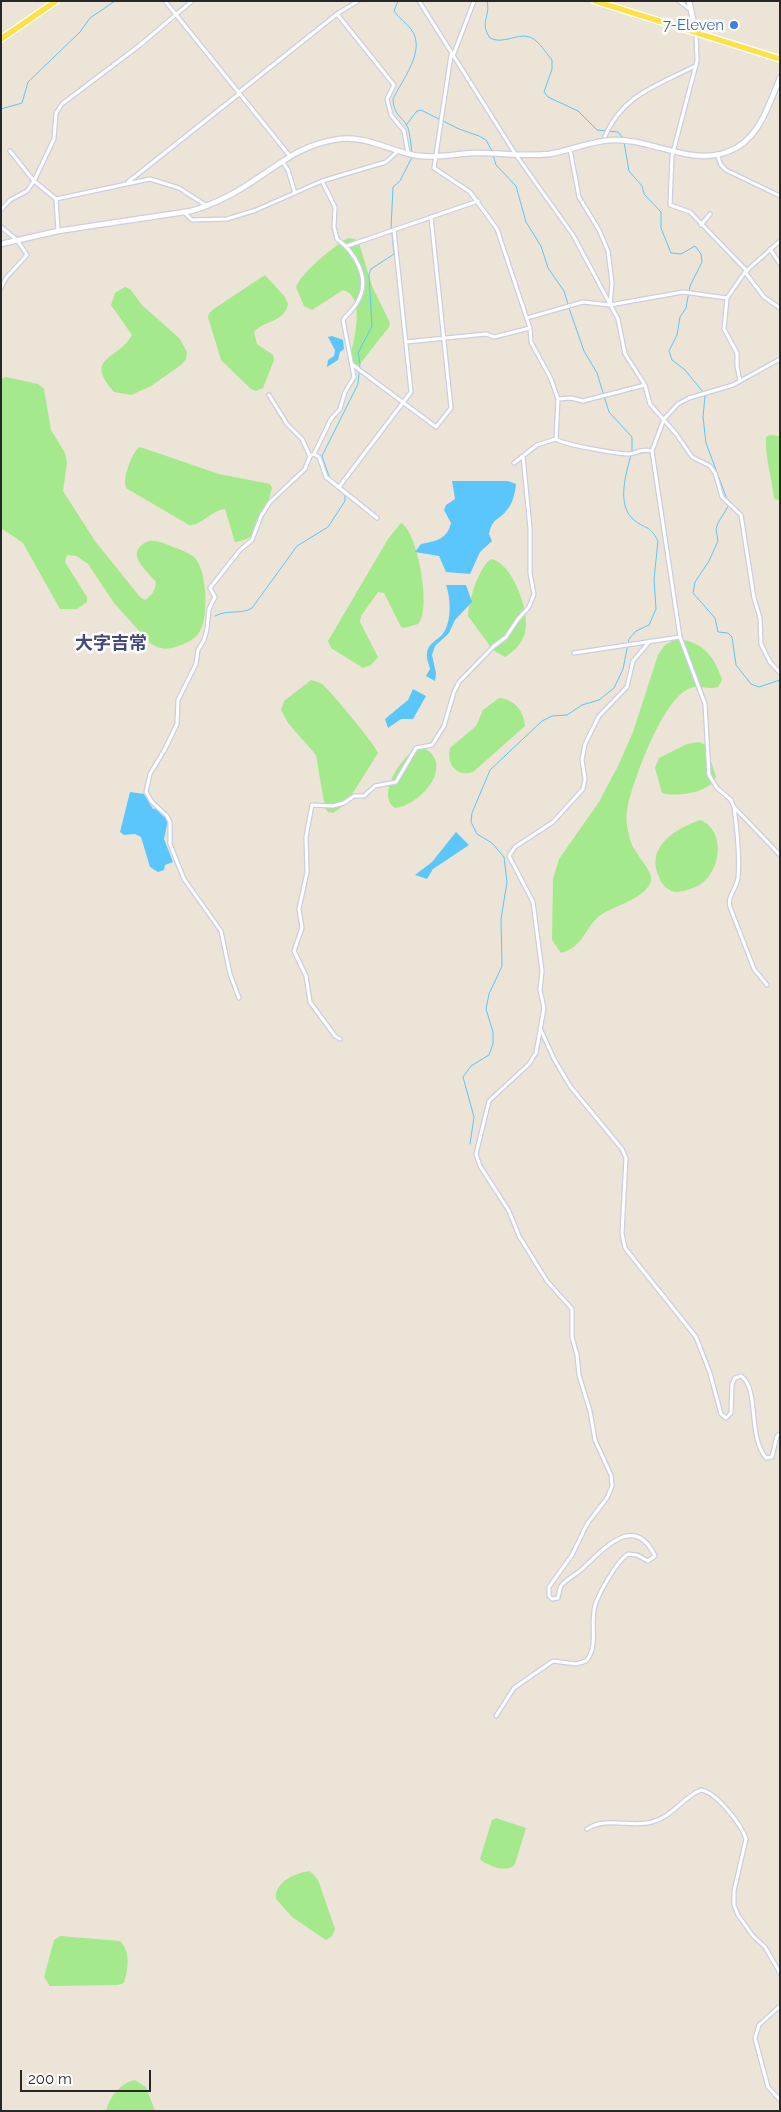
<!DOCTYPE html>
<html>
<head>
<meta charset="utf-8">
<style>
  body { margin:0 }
  #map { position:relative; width:781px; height:2112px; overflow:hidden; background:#ece4d6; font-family:Raleway,sans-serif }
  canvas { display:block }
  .frame { position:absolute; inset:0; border:2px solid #272727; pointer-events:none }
  .scale { position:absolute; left:20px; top:2070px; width:131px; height:22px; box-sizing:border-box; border:2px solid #272727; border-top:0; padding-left:6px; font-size:15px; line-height:18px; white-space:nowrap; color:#272727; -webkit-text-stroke:4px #fff; paint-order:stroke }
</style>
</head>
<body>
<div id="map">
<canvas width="781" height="2112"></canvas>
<div class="frame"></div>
<div class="scale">200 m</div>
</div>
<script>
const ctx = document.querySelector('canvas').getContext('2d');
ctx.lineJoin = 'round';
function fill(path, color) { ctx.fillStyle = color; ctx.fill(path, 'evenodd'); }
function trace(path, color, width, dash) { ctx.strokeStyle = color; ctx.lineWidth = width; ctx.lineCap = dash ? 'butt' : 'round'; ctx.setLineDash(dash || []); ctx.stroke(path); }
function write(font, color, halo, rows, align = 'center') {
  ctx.font = font + ' Raleway,"Noto Sans JP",sans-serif'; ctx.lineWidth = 5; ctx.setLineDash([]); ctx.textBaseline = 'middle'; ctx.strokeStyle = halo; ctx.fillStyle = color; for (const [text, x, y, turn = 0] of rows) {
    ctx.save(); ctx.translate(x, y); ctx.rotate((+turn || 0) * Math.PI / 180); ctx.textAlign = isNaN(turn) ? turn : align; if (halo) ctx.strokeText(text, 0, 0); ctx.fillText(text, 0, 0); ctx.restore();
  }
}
fill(new Path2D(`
  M348 238 355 239 359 243 372 286 390 323 389 327 359 365 353 369 349 364C352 346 368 297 343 290L312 310 304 306 296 287C302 272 334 246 348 238Z
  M265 275 285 297 288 304C284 323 264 320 254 332L257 344 273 355 274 360 263 388 256 391 251 389 221 360 208 317 209 313 215 308Z
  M125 287 130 289 142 305 180 339 187 352 186 359 181 365 151 386 131 395 114 392C83 356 119 360 132 335L111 305 115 293Z
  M6 377 38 384 44 389 51 430 65 453 67 462 63 491 95 541 140 597 145 600C152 595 155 591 156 582 150 574 130 558 139 548 147 538 155 540 166 544 175 548 186 551 194 557 207 569 209 616 200 631 195 640 185 644 175 647 165 650 159 649 150 643L114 603 88 564 76 556 67 555 65 562 87 597V602L77 609H60L23 543 1 528V379Z
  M770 435 780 436V501L774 498C772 477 765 459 766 437Z
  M140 447 219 474 270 484 272 488C265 511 263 540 235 542L225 509C211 510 202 526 189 525L126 488C122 480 132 451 140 447Z
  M401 523C418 532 432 611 418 624L404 628 401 627 384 593 378 592 361 616 360 622 378 657 371 665 363 668 331 648 328 641 388 539Z
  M491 559C513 563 531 614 525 633 522 644 514 651 505 657L493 650 468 616C469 601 478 568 491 559Z
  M675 639C701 640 715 656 722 680L718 687C708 690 697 684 688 689 662 702 635 776 628 805 625 817 627 830 631 842 634 853 654 872 651 881 645 900 611 906 598 917 583 931 584 946 561 953L552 940 553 879 559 859 599 802 619 764 633 732 658 655 664 646Z
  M311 680C315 681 319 682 322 684 329 689 377 747 378 753L346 804 333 813 328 812 325 808 316 755 288 723 281 710 284 701Z
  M499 698C514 699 524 711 525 726L473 772C457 777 446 765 450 748L476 726 483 710Z
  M699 742 706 745 716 777 714 781C705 793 676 797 662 793L655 768 659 758 687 744Z
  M420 746C458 762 422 805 395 808 375 794 404 753 420 746Z
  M700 820C727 829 723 880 690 889 684 891 678 893 672 891 666 889 661 883 659 877 645 847 675 829 700 820Z
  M496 1818 526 1828 515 1864C508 1874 487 1866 480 1859L492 1820Z
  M310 1871 318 1880 335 1929 332 1936 326 1940 292 1917 276 1899C274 1882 295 1873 310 1871Z
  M60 1936 120 1941C131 1951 128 1970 124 1983L118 1985 50 1986 44 1977 54 1940Z
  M135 2080 146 2087 155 2111H106C110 2097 120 2083 135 2080Z`), '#a4e98b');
fill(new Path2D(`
  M332 336 343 340 344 349 340 352 338 360 327 367 328 360 334 356 335 350 328 337Z
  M452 481H508L516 484C515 493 513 504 506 511 497 522 493 517 489 534L492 541 480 552 470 574 446 572 439 556 415 552 421 544C435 541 447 540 451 523L444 510 446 505 455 499Z
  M446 585H466L472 602 455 620 449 633 435 646 432 655 436 673 435 681 426 676 430 669C429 664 426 658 427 653 427 645 437 640 442 635 452 623 451 599 446 585Z
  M413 689 426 696 413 719H401L388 728 385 719 408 700Z
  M130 792 144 794 153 809 157 808 168 820 164 839 173 862 165 865 164 870 158 872 150 867 141 837 135 834 124 835 120 832Z
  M456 832 469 845 433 869 427 879 415 875 432 862Z`), '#5bc6fb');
trace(new Path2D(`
  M398 1 394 11C399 18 406 23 411 29 427 50 402 80 393 99 394 117 403 116 408 128 410 134 411 146 412 153
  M487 1C491 17 479 22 490 38 506 46 522 28 536 41 542 46 547 54 552 60V69L544 92 548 97 578 111 597 130 618 132 623 138
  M1 109 22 103 28 82 80 32 90 18 115 1
  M406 125 417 111 421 110 459 129 479 136 486 140 492 151
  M624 142 629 171 642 186 644 194 661 212V228L671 253 681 254 695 246 701 254 702 262 690 286 686 308 680 317 677 335 669 351 672 360 685 370 703 392
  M493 155 496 165 516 186 526 222 541 246 548 268 564 291 568 304
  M391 229 393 187 400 181 412 157
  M569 308 584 351 597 373 609 412 632 437V452
  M705 396 703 417 706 443 728 502
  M330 479 322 456 358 384 360 363 358 353 372 326 369 274 371 269 394 254 392 233
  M729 505 718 523 716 529 718 541 709 561 695 582 693 593 715 618 718 632 728 633 732 637 736 665 751 684 759 687 780 680
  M215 616C227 609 242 615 252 608L297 546 328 527 345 501V494
  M470 1144 474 1117 463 1077 471 1066 489 1055 493 1044V1032L486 1009 489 994 502 966 501 919 507 882 504 857 492 843 477 834 471 822 472 813 490 770 542 721 552 716 567 715 582 705 599 700 614 688 623 669 629 639 636 631 649 625 656 609 654 579 658 541C649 524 646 530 634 520 616 505 626 474 631 455`), '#5bc6fb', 1);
const minor = new Path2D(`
  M165 1 289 155
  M419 1 516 155 573 235 618 319 625 354 645 385 650 404 677 435 692 457 710 466 715 473 722 497 741 515 754 598 760 618 761 644 770 662 780 673
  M679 1 691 10
  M337 14 394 85 387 99 391 115 404 131 408 153
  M696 33 697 61 672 156 670 205 690 212 747 271
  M451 55 434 168 470 192 497 229 530 328 531 342 551 379 558 399 556 439
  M453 56 474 1
  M238 93 337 14 358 1
  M605 136C623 95 656 86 693 67
  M570 149 579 197 599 230 608 251 612 283 610 305
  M10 151 34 181 56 199 150 179 179 188 207 206
  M717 154 721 165 726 170 780 196
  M282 161 288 170 295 193
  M128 182 239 94
  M56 199 58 231
  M1 210 10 200 27 191 34 181 54 139 56 113 62 104 140 45 192 1
  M185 213 192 220 227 219 256 210 322 181 386 162 398 151
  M701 225 710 214
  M1 227 17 240 27 255 6 278 1 288
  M347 246 478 201
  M770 249 780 264
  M745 272 764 297 780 308
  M527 318 583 302 610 305 683 292 727 298
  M406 342 486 334 494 337 530 328
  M780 359 733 385 689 398 678 404 664 419 652 451 680 637 705 704 709 775 717 788 731 800 734 807 780 855
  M353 365 436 427 451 408 431 217
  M740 381 737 366V353L724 329 727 298 745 272 780 241
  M558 399 571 398 583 401 645 385
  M314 454 319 457 326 477 377 518
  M310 456 314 454 331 419 340 409 345 392 354 377 343 320C348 313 355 308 358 301 371 279 355 252 337 239L334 227 335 207 322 181
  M514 463 537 445 556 439C563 445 615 453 627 454 636 455 637 448 652 451
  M339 487 411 392 394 230
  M574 653 680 637
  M734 807C737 829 740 856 738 878 736 890 727 896 730 907L754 969 767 985
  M239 998 230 974 221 931 184 879 170 844V822L167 816 152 802 146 792 150 774 165 749 177 724 178 700 196 664 198 650 204 640 207 629 209 609 215 597 210 588 240 550 252 540 261 516 270 502 305 469 310 456 302 439 287 424 269 395
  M540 1028 554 1059 570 1086 622 1149 626 1158 622 1233 625 1248 696 1337 710 1373 721 1414 726 1418 731 1413 732 1384 735 1378 741 1376C760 1389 747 1435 766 1458L772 1457 777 1436 780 1434
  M340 1039 335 1036 310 1002 306 976 294 951 302 928 299 909 307 872 306 837 312 805 333 806 344 803 354 796H364L375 786 396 782 416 748 432 745 444 726 454 692 459 682 494 646 506 637 518 619 529 607 534 594 530 573V528L523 456
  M496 1716 514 1688 553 1661 576 1664 586 1661C598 1648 591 1627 594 1611 595 1598 617 1561 628 1554L637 1555 648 1561 655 1556C634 1512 603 1550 582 1569 576 1575 566 1579 561 1586 559 1590 559 1594 558 1598L552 1599 549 1596V1587L572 1555 587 1524 607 1498 612 1486 611 1475 595 1440 590 1411 579 1375 577 1355 572 1337V1309L547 1281 519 1236 509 1211 480 1166 476 1154 489 1101 529 1064 536 1053 544 1008 540 990 542 971 533 902 509 856 515 847 553 822 583 789 585 779 582 760 585 744 599 716 627 687 633 661 650 641
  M587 1829C606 1816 631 1828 652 1822 672 1817 683 1797 701 1790 716 1792 742 1825 746 1839L734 1891V1905L738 1915 753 1936 765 1947 780 1973
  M780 2006 759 2025 755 2038 768 2087 780 2100`);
const tertiary = new Path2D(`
  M689 1 696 33
  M1 244 58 231 191 211C208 206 224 199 239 190 275 169 296 145 339 139 367 135 393 153 420 156 438 158 455 154 473 153 498 152 523 157 549 154 570 151 590 141 612 140 650 138 690 166 727 152 759 141 768 106 780 78`);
const primary = new Path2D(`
  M595 1 780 59
  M1 39 56 1`);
trace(minor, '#cbcee2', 5.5);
trace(tertiary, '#cbcee2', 7);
trace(primary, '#fff', 8);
trace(minor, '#fff', 3);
trace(tertiary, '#fff', 4.5);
trace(primary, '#ffe147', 5.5);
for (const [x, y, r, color] of [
  [734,25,5,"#3f7fe0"]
]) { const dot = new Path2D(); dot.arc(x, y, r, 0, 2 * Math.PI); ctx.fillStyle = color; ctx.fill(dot); trace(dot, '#fff', 2); }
write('15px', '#366cbe', '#fff', [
  ["7-Eleven",724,25]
], 'right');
write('bold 18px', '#43497b', '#fff', [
  ["大字吉常",111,644]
]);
</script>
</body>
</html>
